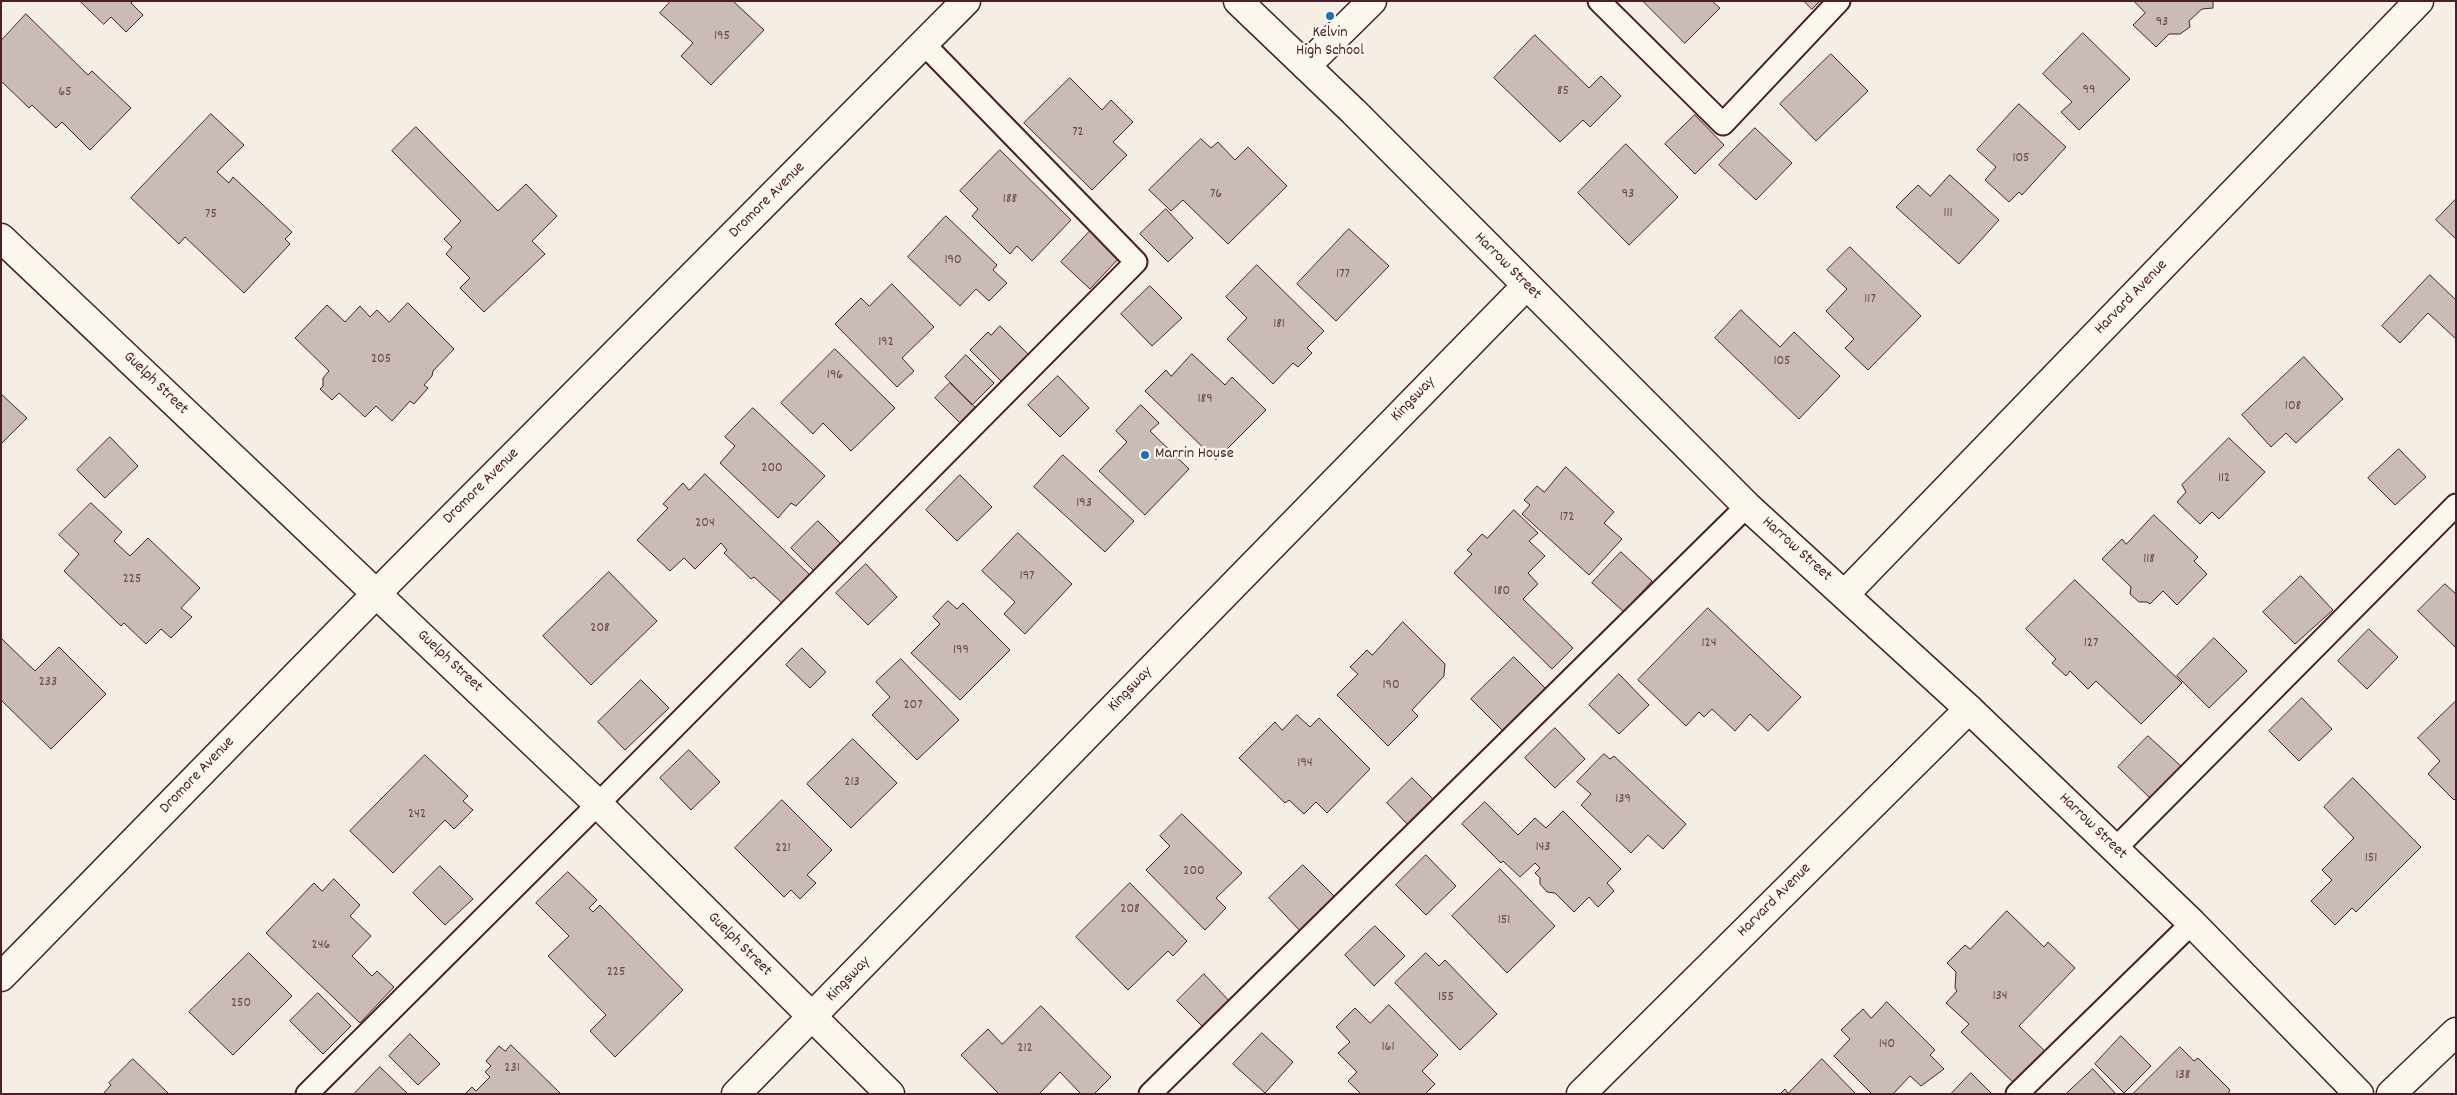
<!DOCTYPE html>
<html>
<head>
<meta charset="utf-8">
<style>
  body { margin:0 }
  #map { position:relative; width:2457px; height:1095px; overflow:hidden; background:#f4eee4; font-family:Dekko,sans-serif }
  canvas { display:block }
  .frame { position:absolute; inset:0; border:2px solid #4a1f2b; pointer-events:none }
</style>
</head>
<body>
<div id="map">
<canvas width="2457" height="1095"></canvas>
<div class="frame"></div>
</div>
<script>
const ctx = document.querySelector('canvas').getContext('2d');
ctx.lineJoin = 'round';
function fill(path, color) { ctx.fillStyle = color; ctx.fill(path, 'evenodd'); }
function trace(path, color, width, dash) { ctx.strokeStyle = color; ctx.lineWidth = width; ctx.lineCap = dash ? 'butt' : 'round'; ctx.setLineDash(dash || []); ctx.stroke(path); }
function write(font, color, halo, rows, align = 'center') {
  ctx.font = font + ' Dekko,sans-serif'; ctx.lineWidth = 4.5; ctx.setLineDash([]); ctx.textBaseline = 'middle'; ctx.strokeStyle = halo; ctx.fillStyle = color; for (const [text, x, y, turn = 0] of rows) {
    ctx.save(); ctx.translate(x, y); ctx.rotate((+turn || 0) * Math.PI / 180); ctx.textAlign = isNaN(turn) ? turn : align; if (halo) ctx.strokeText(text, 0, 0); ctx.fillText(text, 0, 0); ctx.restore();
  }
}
const building = new Path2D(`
  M80 1H133L131 3 143 15 126 32 111 17 104 24Z
  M671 1H733L764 30 711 85 681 56 693 43 660 13Z
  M1643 1H1712L1720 8 1685 43Z
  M1804 1H1820L1812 9Z
  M2134 1H2213V8L2202 9 2189 21 2190 27 2180 34H2169L2156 47 2133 25 2145 13Z
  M26 14 88 75 92 71 131 108 90 150 62 122 56 128 32 105 29 108 1 81V41Z
  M2083 33 2130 79 2079 130 2061 112 2072 102 2043 74Z
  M1535 35 1589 88 1601 76 1621 96 1590 127 1583 120 1560 142 1494 78Z
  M1831 54 1868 91 1816 141 1780 104Z
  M1070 78 1102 110 1111 100 1133 122 1113 142 1127 155 1092 190 1024 123Z
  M2019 104 2066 147 2022 195 2019 192 2009 202 1985 180 1996 167 1977 150Z
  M211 114 244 145 217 172 229 183 233 177 292 232 285 239 290 244 244 293 185 237 179 244 131 198Z
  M1695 115 1724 145 1695 174 1665 144Z
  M416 127 498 211 526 184 557 216 532 241 545 254 484 312 460 288 470 278 446 254 452 247 444 239 461 221 392 151Z
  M1755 128 1792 163 1756 200 1719 165Z
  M1201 139 1211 148 1218 142 1235 160 1248 147 1287 186 1228 244 1183 200 1171 211 1149 190Z
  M1626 144 1678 197 1629 245 1578 193Z
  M1000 150 1071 220 1032 261 1017 246 1010 254 972 216 978 209 960 191Z
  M1950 175 1999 220 1959 264 1896 207 1918 185 1930 196Z
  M2456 199V239L2436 220Z
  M1166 209 1193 238 1168 262 1140 234Z
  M946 216 997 265 993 270 1007 283 989 301 976 289 960 306 908 257Z
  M1349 229 1389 266 1336 321 1297 284Z
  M1091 230 1120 257 1090 289 1061 262Z
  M1850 247 1921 316 1868 370 1845 348 1854 339 1826 311 1847 289 1827 270Z
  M1257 265 1324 331 1307 348 1312 353 1298 367 1293 363 1273 384 1227 339 1247 318 1226 297Z
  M2430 275 2456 300V339L2428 313 2400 343 2382 326Z
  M892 284 934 327 902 358 914 371 897 387 835 324 861 298 869 306Z
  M1150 286 1182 318 1152 346 1121 314Z
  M408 303 454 349 433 371 432 376 424 385 428 388 414 404 410 401 392 421 376 406 365 417 339 393 332 400 320 389 323 386V378L329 371 295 338 327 305 345 322 360 306 370 317 377 310 389 322Z
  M1741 310 1780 347 1794 332 1840 376 1799 419 1715 338Z
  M1000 326 1028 354 1001 381 970 350 988 332 991 335Z
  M835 349 895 408 851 451 823 423 813 434 781 403Z
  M1192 354 1225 385 1232 377 1266 410 1216 460 1145 391 1166 370 1171 376Z
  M966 355 994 383 972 405 945 377Z
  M2304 357 2343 399 2296 443 2286 433 2271 447 2242 415Z
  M1058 376 1089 408 1060 437 1028 405Z
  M950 383 975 407 960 423 935 398Z
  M1 394 27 418 1 444Z
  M1141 405 1159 423 1150 431 1189 469 1145 515 1099 471 1127 442 1116 431Z
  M753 408 825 476 796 506 791 503 778 518 720 463 735 446 725 437Z
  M110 437 138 466 105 498 77 470Z
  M2229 438 2265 472 2219 519 2212 512 2200 524 2177 502 2186 492 2182 485Z
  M2399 449 2426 477 2395 505 2368 478Z
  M1063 455 1134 521 1105 552 1034 487Z
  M1566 467 1614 512 1604 523 1622 539 1589 575 1522 514 1530 505 1524 500 1537 486 1544 492Z
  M705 474 810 575 782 603 754 577 751 579 724 553 727 550 721 543 695 569 684 558 670 571 637 540 668 508 663 504 683 483 689 490Z
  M960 475 992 507 957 541 926 510Z
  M91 503 122 532 114 541 130 556 148 538 200 588 181 608 192 617 171 638 161 629 146 644 124 623 121 626 64 571 79 554 59 535Z
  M1514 510 1538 533 1529 541 1545 556 1528 573 1538 584 1523 599 1573 648 1552 669 1454 573 1472 554 1467 550 1482 534 1487 538Z
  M2154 515 2198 557 2194 561 2207 574 2177 605 2163 591 2150 604 2147 602H2139L2130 594 2131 587 2102 559 2122 539 2126 544Z
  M818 521 843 546 816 573 791 548Z
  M1018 533 1072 584 1025 634 1004 614 1015 602 982 571Z
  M1621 552 1652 581 1624 612 1592 583Z
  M866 564 897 597 868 625 836 593Z
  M609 572 657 621 591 685 543 636Z
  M2301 576 2333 610 2295 644 2263 612Z
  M2075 580 2182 683 2141 724 2096 681 2088 689 2070 671 2066 676 2052 663 2056 659 2026 629Z
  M2445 584 2456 594V648L2418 611Z
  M948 601 957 609 963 603 1010 650 960 700 911 653 940 624 933 617Z
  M1708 608 1801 697 1768 731 1750 714 1735 731 1712 709 1704 717 1699 712 1686 726 1638 680Z
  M1403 622 1445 664 1444 676 1412 710 1418 716 1388 746 1337 695 1358 674 1350 667 1367 650 1372 655Z
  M2369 629 2398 657 2367 689 2338 661Z
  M1 638 35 671 59 647 106 694 51 749 1 700Z
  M2214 638 2247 671 2209 708 2177 676Z
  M802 648 826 672 810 688 786 665Z
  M1514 657 1547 690 1504 732 1471 699Z
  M901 659 959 720 917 760 872 715 890 697 876 682Z
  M1619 674 1649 705 1619 734 1589 705Z
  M641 680 669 708 625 750 598 722Z
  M2302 698 2332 729 2299 761 2269 731Z
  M2456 701V798L2454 800 2428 774 2440 761 2418 738Z
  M1297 715 1310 727 1319 718 1370 769 1327 813 1316 802 1304 814 1289 800 1285 803 1239 758 1275 722 1282 730Z
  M1555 728 1585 759 1555 788 1525 758Z
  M2148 736 2182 767 2151 799 2118 767Z
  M853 739 897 783 851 828 807 784Z
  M689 750 720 782 691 810 660 778Z
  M1604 754 1610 759 1614 756 1686 824 1663 849 1648 835 1631 853 1581 805 1591 794 1577 782Z
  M425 755 468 796 463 801 473 810 454 829 445 820 393 873 350 831Z
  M1412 778 1436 802 1410 827 1387 803Z
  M2353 778 2421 847 2356 912 2352 908 2335 925 2311 901 2332 880 2322 870 2354 838 2324 807Z
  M782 800 832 850 807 875 816 883 800 899 791 890 784 897 735 848Z
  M1485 802 1518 835 1535 818 1546 828 1563 811 1621 869 1607 883 1614 891 1598 907 1589 897 1574 912 1555 893 1547 892 1540 884V878L1535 873 1540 868 1535 863 1520 877 1503 861 1501 863 1462 824Z
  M1182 814 1242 873 1216 898 1226 908 1205 930 1146 870 1170 846 1160 836Z
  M1426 855 1456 886 1426 915 1396 885Z
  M1303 865 1336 898 1301 932 1269 898Z
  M440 866 473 899 445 925 413 893Z
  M1500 869 1555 926 1507 973 1452 916Z
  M568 872 597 900 589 908 593 912 600 905 683 990 615 1057 590 1031 606 1015 548 956 569 936 536 903Z
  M334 879 360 905 350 916 371 936 352 956 372 976 377 971 394 987 360 1023 266 933 314 883 322 891Z
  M1130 883 1187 941 1173 956 1168 951 1128 990 1076 937Z
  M2007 911 2044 947 2048 942 2075 968 2019 1026 2049 1055 2018 1087 1961 1032 1969 1024 1946 1003 1957 991 1955 988 1956 972 1947 963 1965 945 1970 949Z
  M1375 926 1405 956 1374 986 1345 955Z
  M249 953 292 996 233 1055 189 1012Z
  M1426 953 1439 966 1445 960 1497 1014 1460 1050 1395 983Z
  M1204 974 1232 1004 1205 1029 1177 1001Z
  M318 993 351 1026 323 1054 290 1021Z
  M1887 1002 1935 1050 1930 1055 1944 1069 1921 1086 1910 1076 1893 1094H1872L1834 1056 1850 1039 1841 1030 1863 1009 1871 1018Z
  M1389 1005 1438 1055 1422 1071 1435 1084 1425 1094H1361L1348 1081 1357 1072 1338 1053 1350 1042 1336 1027 1355 1008 1370 1023Z
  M1041 1006 1111 1077 1094 1094H1081L1060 1072 1039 1094H999L961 1055 988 1029 1002 1044Z
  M1262 1033 1293 1062 1265 1093 1233 1064Z
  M410 1034 440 1064 418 1085 389 1056Z
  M2121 1036 2151 1066 2124 1093 2095 1064Z
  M511 1045 561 1094H465L472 1087 476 1091 490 1077 485 1072 491 1066 486 1061 499 1046 505 1051Z
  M2180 1047 2194 1061 2198 1058 2230 1090 2228 1094H2133Z
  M133 1059 169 1094H103L111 1085 109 1083Z
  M1822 1059 1856 1094H1780L1785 1089 1788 1093Z
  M380 1067 408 1094H354Z
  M2093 1069 2116 1094H2066Z
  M1971 1073 1992 1094H1951Z`);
fill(building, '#cabbb6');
trace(building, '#4a1f2b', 1);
const service = new Path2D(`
  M1599 1 1723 124 1839 1
  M2115 849 2456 505
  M307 1094 598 804 1136 262 924 44
  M1150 1094 1747 506
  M2017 1094 2192 923`);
const minor = new Path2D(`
  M1306 66 1372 1
  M1 238 598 804 890 1094
  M1845 594 2419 1
  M1 977 376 594 966 1
  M736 1094 1526 286
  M1581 1094 1969 709
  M2391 1094 2456 1032`);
const tertiary = new Path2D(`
  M1238 1 1354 112 1747 506 1969 709 2115 849 2192 923 2359 1094`);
trace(service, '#4a1f2b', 25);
trace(minor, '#4a1f2b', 31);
trace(tertiary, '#4a1f2b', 31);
trace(service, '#fbf7ec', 21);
trace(minor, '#fbf7ec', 28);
trace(tertiary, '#fbf7ec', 28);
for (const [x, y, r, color] of [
  [1330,16,5,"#1f6fb2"],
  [1145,455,5,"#1f6fb2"]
]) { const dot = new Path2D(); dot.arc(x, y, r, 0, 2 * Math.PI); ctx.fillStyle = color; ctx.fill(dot); trace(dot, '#fbf7ec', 2); }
write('14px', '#6a464e', null, [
  ["93",2162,23],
  ["195",722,37],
  ["99",2089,91],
  ["85",1563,92],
  ["65",65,93],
  ["72",1078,133],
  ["105",2021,159],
  ["76",1216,195],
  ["93",1628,195],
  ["188",1010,200],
  ["111",1948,214],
  ["75",211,215],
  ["190",953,261],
  ["177",1343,275],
  ["117",1870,300],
  ["181",1279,325],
  ["192",886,343],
  ["205",381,360],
  ["105",1782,362],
  ["196",835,376],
  ["189",1205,400],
  ["108",2293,407],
  ["200",772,469],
  ["112",2224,479],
  ["193",1084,504],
  ["172",1567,518],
  ["204",705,524],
  ["118",2149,560],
  ["197",1027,577],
  ["225",132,580],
  ["180",1502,592],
  ["208",600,629],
  ["124",1709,644],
  ["127",2091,644],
  ["199",961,651],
  ["233",48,683],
  ["190",1391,686],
  ["207",913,706],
  ["194",1305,764],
  ["213",852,783],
  ["139",1623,800],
  ["242",417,815],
  ["143",1543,848],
  ["221",783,849],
  ["151",2371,859],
  ["200",1194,872],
  ["208",1130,910],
  ["151",1504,921],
  ["246",321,946],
  ["225",616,973],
  ["134",2000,997],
  ["155",1446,998],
  ["250",241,1004],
  ["140",1887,1045],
  ["161",1388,1048],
  ["212",1025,1049],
  ["231",512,1069],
  ["138",2183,1076]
]);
write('16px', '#4a1f2b', '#fbf7ec', [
  ["Kelvin",1330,34],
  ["High School",1330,52],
  ["Marrin House",1155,455,"left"]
]);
write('16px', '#4a1f2b', '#fbf7ec', [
  ["Dromore Avenue",768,201,-45],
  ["Harrow Street",1507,267,45],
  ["Harvard Avenue",2132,298,-46],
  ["Guelph Street",155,384,44],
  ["Kingsway",1414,400,-46],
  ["Dromore Avenue",482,487,-45],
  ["Harrow Street",1796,550,42],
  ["Guelph Street",449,662,43],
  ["Kingsway",1131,690,-46],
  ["Dromore Avenue",198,776,-46],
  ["Harrow Street",2092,827,44],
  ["Harvard Avenue",1775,901,-45],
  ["Guelph Street",739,945,45],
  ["Kingsway",849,980,-46]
]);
</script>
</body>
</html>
